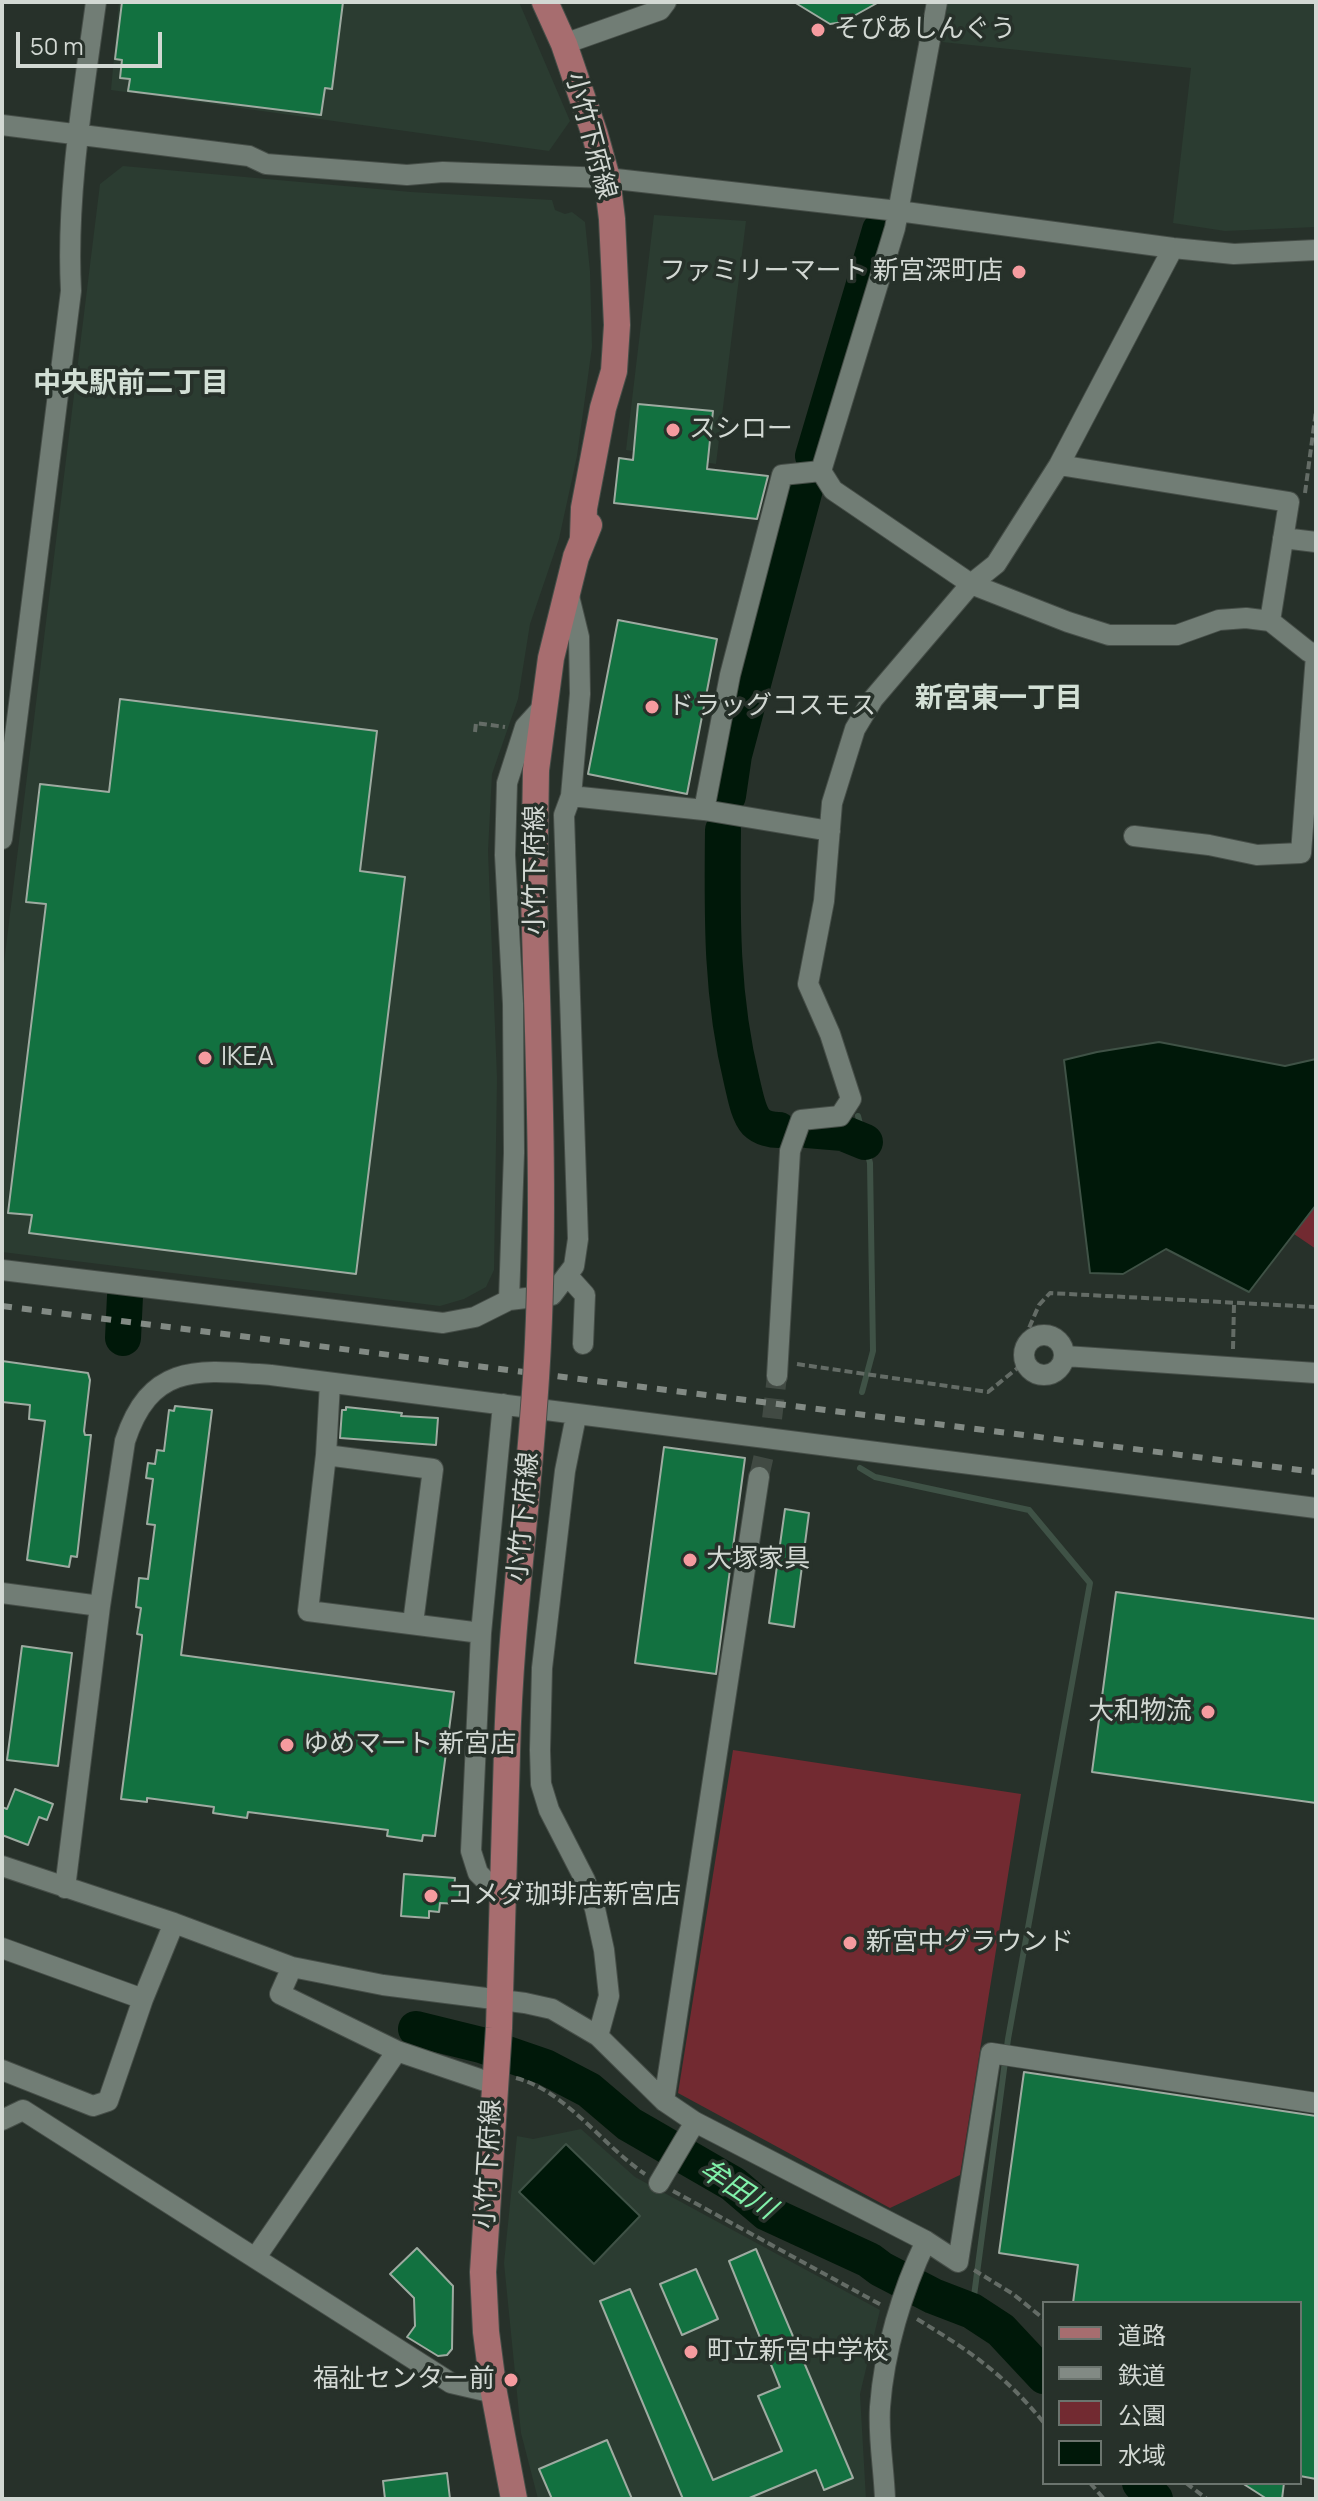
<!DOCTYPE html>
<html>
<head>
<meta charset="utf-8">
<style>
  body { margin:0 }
  #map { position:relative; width:1318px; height:2501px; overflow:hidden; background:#27312a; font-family:Manrope,"Noto Sans JP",sans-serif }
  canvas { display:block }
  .frame { position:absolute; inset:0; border:4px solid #d2d8d3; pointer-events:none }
  .legend { position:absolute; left:1042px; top:2301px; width:260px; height:184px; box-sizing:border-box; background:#27312a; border:2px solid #6b746e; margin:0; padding:10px 14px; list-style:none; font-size:24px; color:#d2d8d3 }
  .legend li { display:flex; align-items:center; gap:16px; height:40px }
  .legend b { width:40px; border:2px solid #6b746e }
  .scale { position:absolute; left:16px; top:32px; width:146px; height:36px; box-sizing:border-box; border:4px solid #d2d8d3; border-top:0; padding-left:10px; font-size:24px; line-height:28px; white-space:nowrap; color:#d2d8d3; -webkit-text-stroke:6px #27312a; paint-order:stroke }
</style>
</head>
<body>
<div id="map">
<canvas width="1318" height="2501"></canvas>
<div class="frame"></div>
<ul class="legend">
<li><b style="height:10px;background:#a76d6f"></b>道路</li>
<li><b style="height:10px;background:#828a84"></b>鉄道</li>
<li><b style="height:22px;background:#722a31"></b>公園</li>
<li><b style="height:22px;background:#001809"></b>水域</li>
</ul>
<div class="scale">50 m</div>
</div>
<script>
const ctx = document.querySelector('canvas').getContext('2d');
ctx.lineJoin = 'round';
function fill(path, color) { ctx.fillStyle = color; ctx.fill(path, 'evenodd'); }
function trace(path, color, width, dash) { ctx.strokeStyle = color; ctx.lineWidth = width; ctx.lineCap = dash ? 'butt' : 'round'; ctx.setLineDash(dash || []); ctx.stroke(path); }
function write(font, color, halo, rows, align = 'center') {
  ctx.font = font + ' Manrope,"Noto Sans JP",sans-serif'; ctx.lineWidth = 7; ctx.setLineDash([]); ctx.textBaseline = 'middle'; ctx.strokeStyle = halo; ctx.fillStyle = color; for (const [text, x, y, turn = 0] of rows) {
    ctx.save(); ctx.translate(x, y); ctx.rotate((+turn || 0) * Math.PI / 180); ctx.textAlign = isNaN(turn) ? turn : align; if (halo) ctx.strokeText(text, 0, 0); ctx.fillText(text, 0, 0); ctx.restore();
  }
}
fill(new Path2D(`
  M119 2H519L570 121 549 151 111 90Z
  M948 2H1316V227L1225 231 1173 223 1191 68 942 42Z
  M123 166 411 192 552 200 555 210 565 214 572 212 585 222 590 271 592 347 577 456 559 539 530 624 518 699 492 774 488 851 497 1078 494 1270 486 1287 464 1299 440 1306 2 1252V979L100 184Z
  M654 215 746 221 716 464 626 450Z
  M581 2129 635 2177 880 2310 860 2394 866 2499H538L521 2433 504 2263 517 2136 533 2139Z`), '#2b3c31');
fill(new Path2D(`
  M1316 1205V1249L1294 1234Z
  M733 1750 1021 1794 960 2175 890 2208 678 2093Z`), '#722a31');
const water = new Path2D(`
  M1159 1042 1285 1066 1316 1059V1205L1249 1292 1166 1249 1123 1274 1090 1273 1064 1060 1097 1052Z
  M566 2144 640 2216 594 2264 519 2192Z`);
fill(water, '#001809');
trace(water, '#3f5246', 2);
trace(new Path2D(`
  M858 1116 870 1163 873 1351 862 1392
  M860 1468 875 1477 1029 1510 1090 1583 1008 2039 972 2311`), '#3f5246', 6);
trace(new Path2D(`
  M813 456 880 230
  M728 796 734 755 805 489
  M723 830C722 918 721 996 742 1082 745 1094 748 1113 756 1122 762 1128 772 1130 779 1130
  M807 1130 843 1133 865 1142
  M123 1338 125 1296
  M416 2029 481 2045 545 2067 589 2090 629 2124 733 2184 767 2213 869 2260 881 2269 933 2296 972 2311 1001 2330 1044 2376
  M1140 2483 1155 2499`), '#001809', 36);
const building = new Path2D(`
  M122 2H343L332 89 325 88 321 115 128 91 130 79 120 78 122 60 115 59Z
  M794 2H879L843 22 830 24Z
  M638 404 713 411 707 469 768 476 757 519 614 503 619 458 633 460Z
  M618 620 717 639 687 794 588 774Z
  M120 699 377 731 360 871 405 877 356 1274 29 1233 32 1215 8 1213 46 904 26 902 40 784 109 792Z
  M2 1361 88 1373 90 1380 84 1431 85 1435H91L77 1557 71 1556 69 1567 27 1560 45 1421 29 1419 30 1405 2 1402Z
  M175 1406 212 1410 181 1655 454 1692 435 1836 423 1835 422 1841 387 1836 388 1830 248 1812 247 1818 213 1813 214 1807 147 1798V1802L121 1799 142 1638V1635L137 1634 141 1608 136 1607 139 1578 148 1579 155 1525 147 1524 153 1479 146 1478 148 1463 155 1464 157 1450 164 1451 169 1410 174 1411Z
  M346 1407 402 1413 401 1416 438 1418 436 1445 340 1438 342 1410H346Z
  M664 1447 745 1458 716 1674 635 1663Z
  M785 1509 809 1513 794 1627 769 1623Z
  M1116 1592 1316 1619V1803L1092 1772Z
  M22 1646 72 1653 58 1766 7 1760Z
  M15 1789 53 1804 47 1820 39 1817 28 1845 2 1835V1807L7 1809Z
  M404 1874 455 1878 454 1889H460L459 1904 440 1903 439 1912 429 1911V1918L401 1916Z
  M1024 2072 1316 2116V2479L1300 2476V2303H1073L1078 2265 999 2253Z
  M417 2248 453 2286 452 2349 447 2355 438 2356 407 2337 415 2326 414 2298 390 2274Z
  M756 2249 853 2478 824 2490 816 2470 747 2499H683L600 2301 630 2289 713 2480 782 2451 758 2396 780 2387 729 2261Z
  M696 2269 718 2319 682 2335 660 2284Z
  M607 2440 632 2499H552L539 2469Z
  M447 2473 450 2499H385L383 2481Z
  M1242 2483H1284L1282 2499H1267Z`);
fill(building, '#127140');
trace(building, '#9eaba1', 2);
trace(new Path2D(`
  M759 1477 772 1419 777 1376`), '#414a43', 20, [20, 10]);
const minor = new Path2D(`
  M937 2 895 228 821 471 833 490 971 584 1068 622 1109 635H1177L1219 620 1246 618 1270 621 1309 652 1316 653
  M564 44 660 10 666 2
  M2 125 249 156 266 164 407 175 443 172 607 178 898 211 1173 248 1234 254 1316 250
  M1059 465 1289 502 1270 621
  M1283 538 1316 542
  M571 796 704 810 830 831
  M704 810 730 675 782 475 821 471
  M1134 836 1209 845 1257 855 1301 853 1316 655
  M2 839 71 291C66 195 83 97 96 2
  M2 1270 443 1323 475 1317 509 1300 552 1295 574 1266 578 1239 564 815 571 796 580 694 579 637 568 592
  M567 1275 585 1295 583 1344
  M509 1300 514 1153 513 1004 505 855 507 783 525 727 545 705
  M1024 1355a20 20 0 1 1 40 0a20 20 0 1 1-40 0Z
  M1065 1356 1316 1373
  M777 1376 790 1151 801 1120 840 1116 851 1099 830 1034 808 984 824 901 832 803 855 729 873 699 971 584 996 564 1059 465 1173 248
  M330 1383 326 1455 308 1611 481 1633
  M576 1416 565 1471 542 1668 540 1750 541 1784 549 1810 585 1880 595 1909 604 1950 609 1996 598 2036
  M326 1455 433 1469 413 1623
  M2 1593 100 1606
  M2 1866 174 1923 292 1967 383 1985 525 2003 552 2009 598 2036 664 2101 695 2122 926 2241 958 2262 991 2053 1316 2103
  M65 1888 100 1606 125 1441C151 1361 200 1370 271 1375L1316 1508
  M502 1897 478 1873 471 1851 481 1633 503 1404
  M2 1948 143 1999
  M292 1967 280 1994 397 2051 494 2084
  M2 2070 93 2106 108 2101 143 1999 174 1923
  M664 2101 759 1477
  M2 2120 23 2110 451 2383 494 2393
  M659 2183 695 2122
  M256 2257 397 2051
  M885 2499C884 2469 878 2437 880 2407 884 2351 902 2291 926 2241`);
const major = new Path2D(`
  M545 2 564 44 595 135 607 178 612 219 617 325 614 371 603 408 584 508 583 537
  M534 894 536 770 551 658 576 557 589 525
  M507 1752 499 2028 483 2272 486 2332 494 2393 514 2499`);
trace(minor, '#464e48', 22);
trace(major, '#464e48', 28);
trace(new Path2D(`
  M1305 493 1316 411
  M475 732 476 723 505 727
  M1038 1335 1029 1328 1039 1305 1050 1293 1316 1307
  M1233 1349 1234 1304
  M797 1364 988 1392 1025 1362
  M516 2078C566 2091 602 2145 645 2174
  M673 2191 883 2306
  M974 2270 1013 2294 1044 2319
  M917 2319C970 2351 1005 2375 1044 2423
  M1090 2483 1104 2499
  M1186 2483 1207 2499`), '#646c66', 4, [8, 4]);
trace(minor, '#717d75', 20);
trace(major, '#a76d6f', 26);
trace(new Path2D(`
  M2 1306 1316 1472`), '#828a84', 6, [10, 10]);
const majorBridge = new Path2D(`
  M507 1752C510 1615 532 1479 538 1342 545 1193 538 1043 534 894`);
trace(majorBridge, '#464e48', 28, []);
trace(majorBridge, '#a76d6f', 26);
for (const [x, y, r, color] of [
  [818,30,8,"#f59b9f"],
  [1019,272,8,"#f59b9f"],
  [673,430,8,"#f59b9f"],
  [652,707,8,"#f59b9f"],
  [205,1058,8,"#f59b9f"],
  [690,1560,8,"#f59b9f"],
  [1208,1712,8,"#f59b9f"],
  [287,1745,8,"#f59b9f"],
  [431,1896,8,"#f59b9f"],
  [850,1943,8,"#f59b9f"],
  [691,2352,8,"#f59b9f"],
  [511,2380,8,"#f59b9f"]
]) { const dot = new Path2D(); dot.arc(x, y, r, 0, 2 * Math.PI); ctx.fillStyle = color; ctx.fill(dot); trace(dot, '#27312a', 3); }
write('26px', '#d2d8d3', '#27312a', [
  ["そぴあしんぐう",834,30],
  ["ファミリーマート 新宮深町店",1003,272,"right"],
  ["スシロー",689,430],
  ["ドラッグコスモス",668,707],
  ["IKEA",221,1058],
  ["大塚家具",706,1560],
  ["大和物流",1192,1712,"right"],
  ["ゆめマート 新宮店",303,1745],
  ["コメダ珈琲店新宮店",447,1896],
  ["新宮中グラウンド",866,1943],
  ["町立新宮中学校",707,2352],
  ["福祉センター前",495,2380,"right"]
], 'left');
write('26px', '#d2d8d3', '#27312a', [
  ["小竹下府線",590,136,75],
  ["小竹下府線",536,870,-90],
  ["小竹下府線",524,1517,-85],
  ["小竹下府線",489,2164,-87]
]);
write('bold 28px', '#d3e0d6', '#27312a', [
  ["中央駅前二丁目",131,384],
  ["新宮東一丁目",999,699]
]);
write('italic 28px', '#81f1aa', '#27312a', [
  ["牟田川",737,2190,33]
]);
</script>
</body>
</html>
